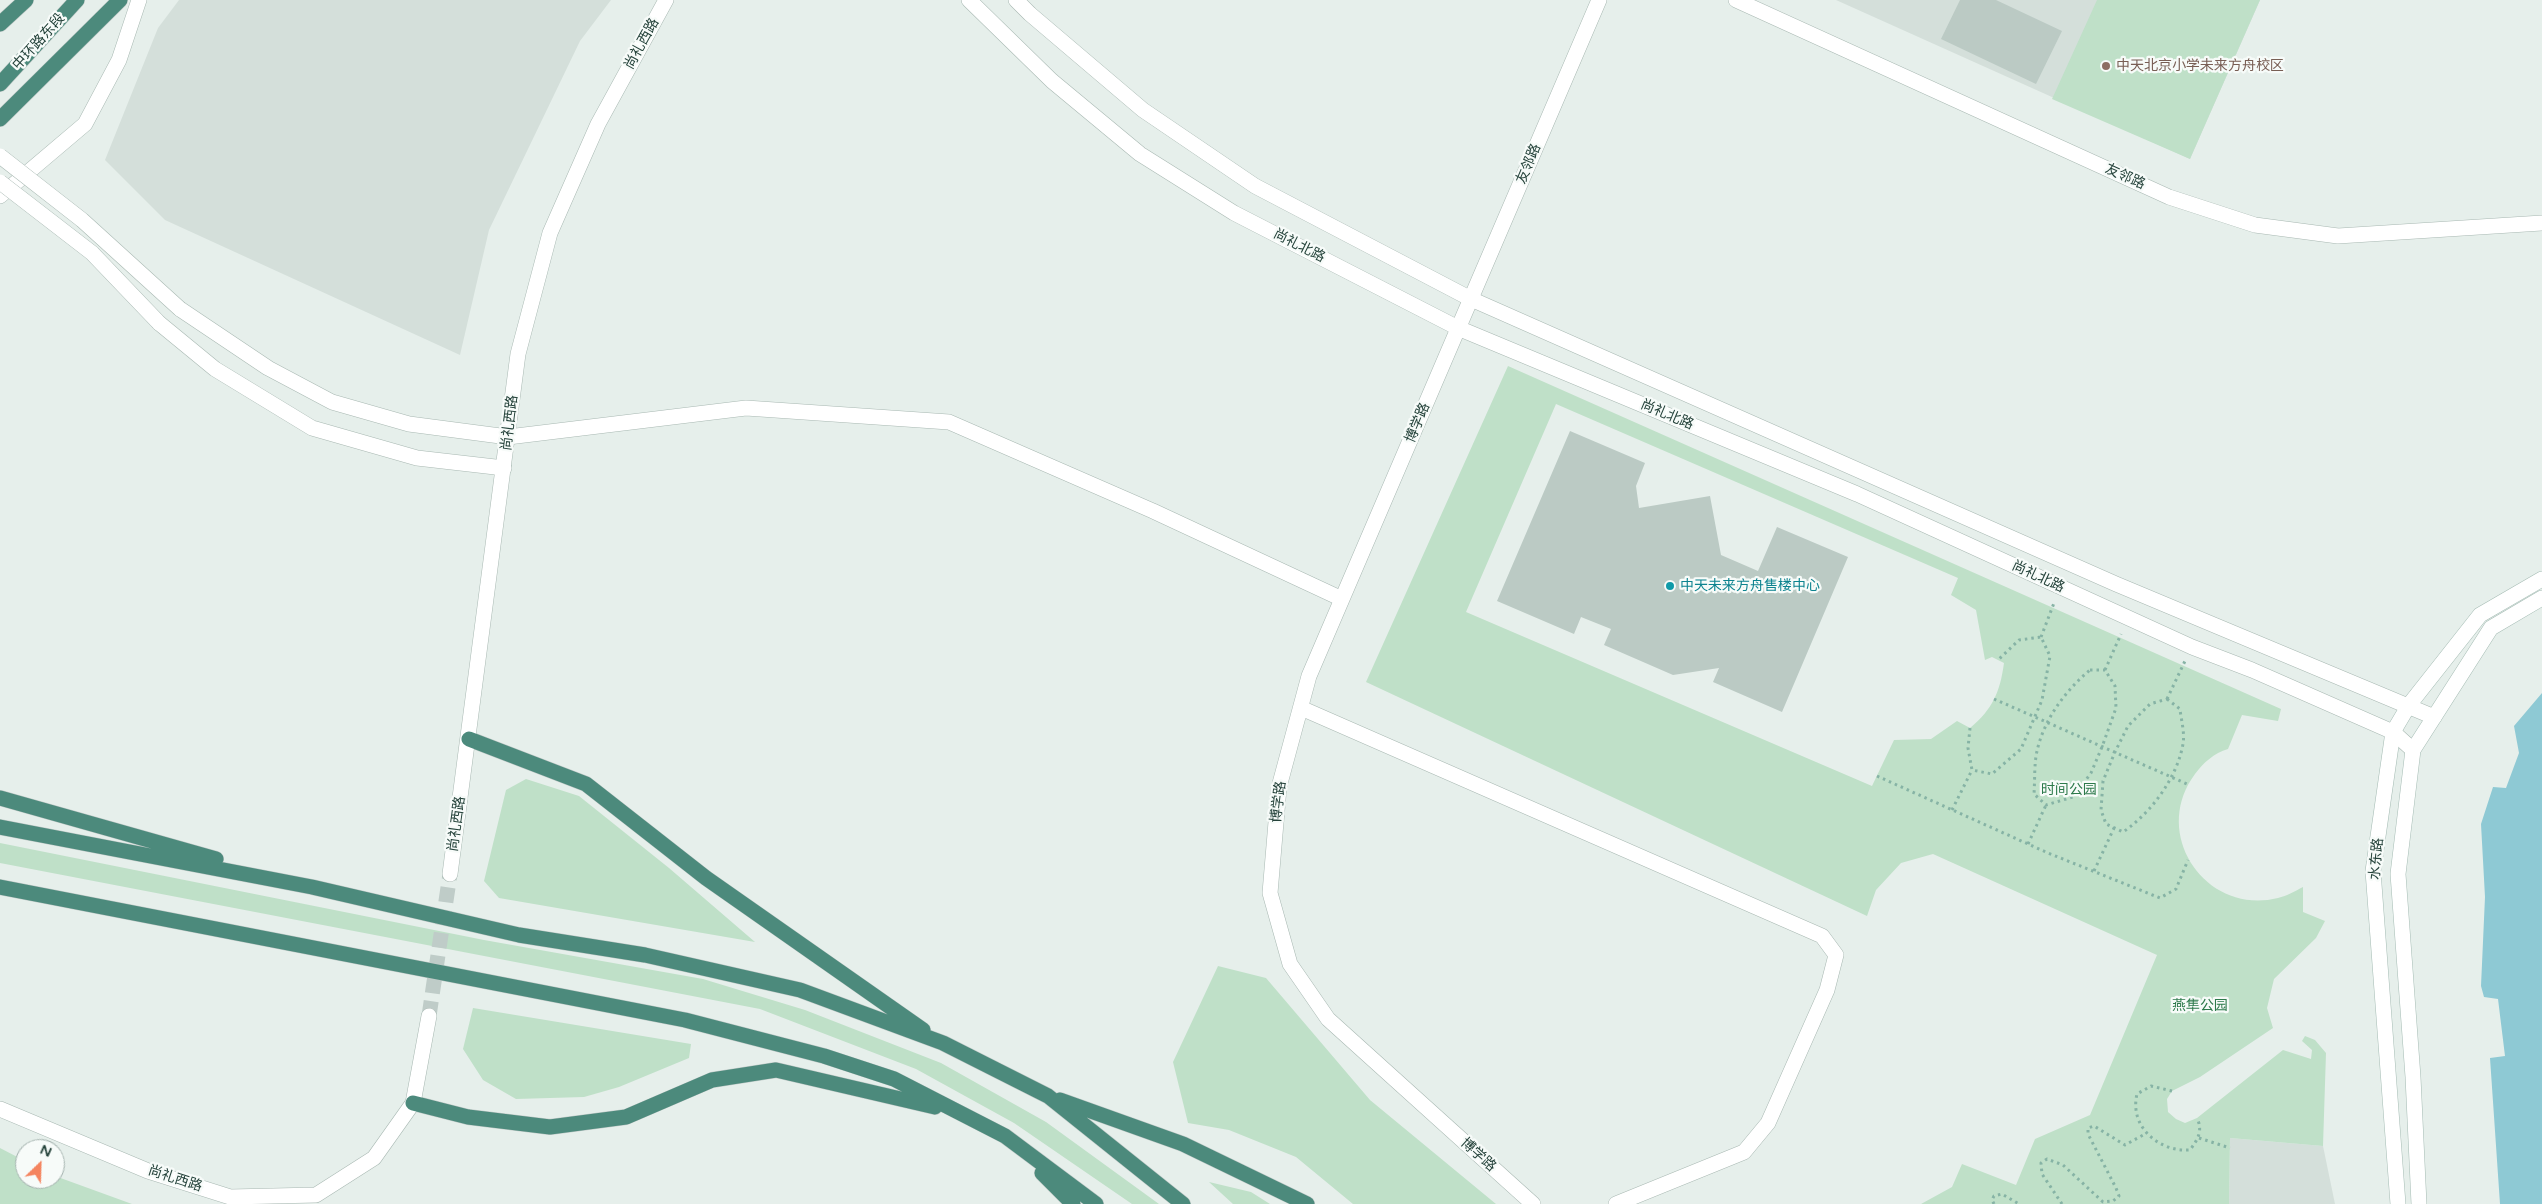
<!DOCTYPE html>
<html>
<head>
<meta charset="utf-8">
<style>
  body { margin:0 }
  #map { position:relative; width:2542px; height:1204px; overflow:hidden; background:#e6efeb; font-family:"Varela Round",sans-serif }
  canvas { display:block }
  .north { position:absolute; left:15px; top:1139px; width:50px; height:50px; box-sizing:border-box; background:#f7fbf9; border:1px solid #a3b1ad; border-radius:50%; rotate:24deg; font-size:14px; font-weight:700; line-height:20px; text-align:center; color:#24423a }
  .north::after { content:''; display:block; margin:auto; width:18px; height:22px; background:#f4845f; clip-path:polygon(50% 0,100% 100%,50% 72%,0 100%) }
</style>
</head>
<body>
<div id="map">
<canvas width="2542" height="1204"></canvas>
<div class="north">N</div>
</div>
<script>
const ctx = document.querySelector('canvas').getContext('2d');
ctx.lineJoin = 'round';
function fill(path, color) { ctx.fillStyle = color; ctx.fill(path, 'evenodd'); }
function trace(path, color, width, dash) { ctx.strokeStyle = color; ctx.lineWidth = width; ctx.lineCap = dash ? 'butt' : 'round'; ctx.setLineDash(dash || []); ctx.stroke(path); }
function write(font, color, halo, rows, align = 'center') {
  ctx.font = font + ' "Varela Round","Noto Sans SC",sans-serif'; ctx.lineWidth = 4.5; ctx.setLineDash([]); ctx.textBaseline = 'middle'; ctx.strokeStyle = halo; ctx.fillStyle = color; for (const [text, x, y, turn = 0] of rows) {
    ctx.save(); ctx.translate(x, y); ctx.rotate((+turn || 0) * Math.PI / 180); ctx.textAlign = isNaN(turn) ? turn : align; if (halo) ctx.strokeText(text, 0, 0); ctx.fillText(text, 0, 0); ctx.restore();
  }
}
fill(new Path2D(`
  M179 0H611L580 41 489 230 460 355 165 220 105 160 158 28Z
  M1836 0H2260L2190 159Z
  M2230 1138 2323 1146 2335 1204H2229Z`), '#d4dfda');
fill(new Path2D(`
  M2097 0H2260L2190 159 2052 99Z
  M1508 366 2281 709 2278 721 2242 715 2228 749C2214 753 2203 763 2195 774 2150 834 2206 916 2278 898 2287 896 2295 891 2303 887V912L2325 921 2316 938 2274 979 2267 1008 2273 1028 2200 1077 2172 1091 2167 1099 2168 1112 2176 1119 2185 1123 2197 1118 2283 1050 2311 1059 2312 1050 2302 1041 2305 1036 2315 1040 2326 1053 2323 1146 2230 1138 2229 1204H1921L1952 1187 1962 1164 2016 1185 2035 1139 2090 1115 2157 955 1933 854 1901 863 1876 890 1867 916 1366 682ZM1556 404 1958 578 1951 595 1976 610 1985 660 1992 657 2004 663C2000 692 1993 709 1970 728L1957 721 1931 739 1894 740 1872 786 1466 612Z
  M526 779 579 796 669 868 755 942 499 898 484 881 506 790Z
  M0 843 484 940 703 979 805 1010 941 1063 1046 1122 1159 1204H1132L1014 1123 916 1069 760 1009 0 863Z
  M1218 966 1266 978 1370 1100 1496 1204H1353L1296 1157 1229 1130 1188 1123 1173 1062Z
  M473 1008 691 1044 689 1058 619 1087 584 1097 516 1099 483 1080 463 1049Z
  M0 1148 25 1161V1179H55V1176L132 1204H0Z
  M1209 1182 1251 1192 1270 1204H1233Z`), '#bfe0c8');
fill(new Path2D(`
  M2542 693V1204H2500L2490 1058 2505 1056 2498 999 2484 997 2481 986 2485 897 2481 824 2493 787 2506 788 2519 753 2514 726Z`), '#8ec9d4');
fill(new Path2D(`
  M1960 0H1996L2062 31 2036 84 1941 39Z
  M1570 431 1645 463 1636 486 1639 508 1710 496 1721 555 1758 571 1777 527 1848 557 1782 712 1713 682 1719 668 1673 675 1604 645 1611 629 1581 617 1574 634 1497 601Z`), '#bbcac4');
trace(new Path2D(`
  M429 1016 450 874`), '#bfccc8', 15, [15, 8]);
const minor = new Path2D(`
  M1736 0 2169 197 2255 225 2338 236 2542 223
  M0 196 85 124 119 60 139 0
  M180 309 268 368 332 402 409 424 508 437 746 408 949 422 1153 511 1342 599
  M159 323 215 369 312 428 417 458 504 468
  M1301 708 1822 936 1836 955 1827 990 1768 1123 1744 1152 1616 1204
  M1533 1204 1328 1019 1290 964 1270 893 1279 787 1309 676 1599 0`);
const tertiary = new Path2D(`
  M969 0 1052 81 1140 154 1234 213 1458 328 1857 494 2192 647 2252 670 2393 732 2413 750
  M1016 0 1030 14 1143 110 1255 186 1471 299 2116 584 2434 717
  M450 874 518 354 550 233 598 124 666 0
  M0 1109 148 1171 230 1197 316 1195 374 1158 413 1103 429 1016`);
const secondary = new Path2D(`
  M2398 1204 2373 871 2393 732 2409 705 2480 615 2542 579
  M2419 1204 2413 1077 2398 874 2413 750 2491 628 2542 598`);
const trunk = new Path2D(`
  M0 24 26 0
  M0 84 77 0
  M0 119 120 0
  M469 739 586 784 706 878 923 1030
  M0 798 216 859
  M0 827 312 887 519 935 645 955 800 990 943 1043 1048 1096 1183 1204
  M0 887 685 1020 824 1056 894 1079 1005 1136 1096 1204
  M1060 1100 1183 1144 1307 1204
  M413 1103 468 1117 550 1127 626 1117 712 1080 776 1070 935 1107
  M1042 1173 1073 1204`);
trace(minor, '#a8b8b2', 16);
trace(tertiary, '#a8b8b2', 16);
trace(secondary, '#a4bbb3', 16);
trace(trunk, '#c2cac8', 16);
trace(new Path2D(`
  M2041 637 2054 603
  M2090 670H2105L2115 686 2116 708 2102 747 2091 773 2073 797 2046 805 2034 794C2035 780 2034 764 2037 751 2044 719 2066 690 2090 670Z
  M2105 670 2121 634
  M1994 699 2187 784
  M2167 699 2180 709C2181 719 2185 733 2183 744 2177 778 2151 813 2123 832L2106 824 2101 810 2103 781 2115 752 2128 726 2150 704Z
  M2167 699 2185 661
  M1970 728 1968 748 1972 770 1992 774 2021 749 2042 700 2050 656 2041 637 2019 640 1998 660
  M1877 776 2048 853 2160 898 2176 889 2188 860
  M1952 810 1972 770
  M2028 844 2046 805
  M2094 871 2114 828
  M2172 1091 2151 1086 2137 1094C2129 1127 2159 1152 2190 1150 2198 1139 2203 1131 2197 1118
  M2199 1138 2230 1148
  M1994 1204 1992 1200 1994 1196 2002 1194 2019 1204
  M2062 1204 2042 1174 2041 1163 2047 1159 2063 1165 2103 1202 2113 1201 2119 1196 2116 1188 2088 1134V1128L2094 1126 2125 1145 2145 1134`), '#86b3a5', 3, [2.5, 4]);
trace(minor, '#fff', 15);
trace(tertiary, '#fff', 15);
trace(secondary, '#fff', 15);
trace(trunk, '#4c8a7c', 15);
const minorBridge = new Path2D(`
  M0 156 82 220 180 309
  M0 182 92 253 159 323`);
trace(minorBridge, '#a8b8b2', 16, []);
trace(minorBridge, '#fff', 15);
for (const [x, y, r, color] of [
  [2106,66,5,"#8d6e63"],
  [1670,586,5,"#0f9aa8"]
]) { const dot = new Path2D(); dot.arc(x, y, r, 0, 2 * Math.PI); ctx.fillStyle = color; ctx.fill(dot); trace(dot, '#f7fbf9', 2); }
write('14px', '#24423a', '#f7fbf9', [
  ["中环路东段",39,42,-48],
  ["尚礼西路",642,44,-61],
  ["友邻路",1529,164,-67],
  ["友邻路",2125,177,24],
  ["尚礼北路",1299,246,27],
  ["尚礼北路",1667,415,23],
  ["尚礼西路",510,423,-83],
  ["博学路",1418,423,-67],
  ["尚礼北路",2038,577,25],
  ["博学路",1279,802,-83],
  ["尚礼西路",457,824,-82],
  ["水东路",2377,859,-85],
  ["博学路",1478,1155,42],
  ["尚礼西路",175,1179,18]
]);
write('14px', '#785e54', '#f7fbf9', [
  ["中天北京小学未来方舟校区",2116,66]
], 'left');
write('14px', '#0d838f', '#f7fbf9', [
  ["中天未来方舟售楼中心",1680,586]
], 'left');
write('14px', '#2d7a4b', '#f7fbf9', [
  ["时间公园",2069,790],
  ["燕隼公园",2200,1006]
]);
</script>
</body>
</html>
